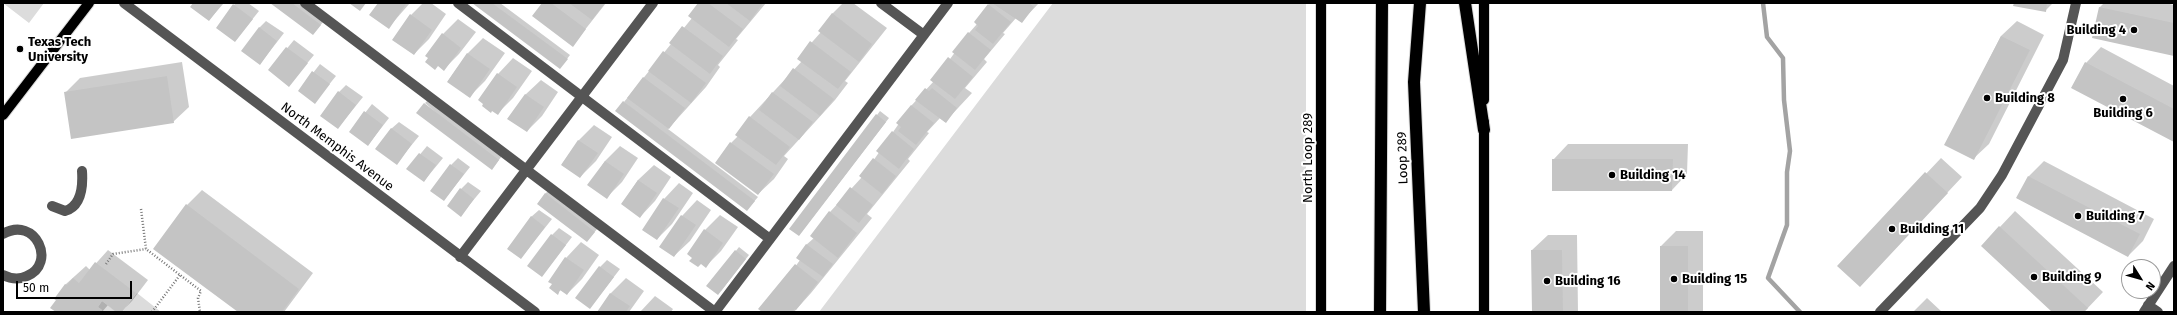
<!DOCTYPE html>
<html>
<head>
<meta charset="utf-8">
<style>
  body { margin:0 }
  #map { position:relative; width:2177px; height:315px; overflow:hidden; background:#fff; font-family:"Fira Sans",sans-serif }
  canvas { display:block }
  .frame { position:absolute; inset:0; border:4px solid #000; pointer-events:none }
  .north { position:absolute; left:2121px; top:259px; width:40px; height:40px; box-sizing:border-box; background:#fff; border:1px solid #999; border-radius:50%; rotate:127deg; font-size:11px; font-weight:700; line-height:16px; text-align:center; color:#000 }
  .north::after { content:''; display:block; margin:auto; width:14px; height:18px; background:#000; clip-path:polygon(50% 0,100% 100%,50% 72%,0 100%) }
  .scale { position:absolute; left:16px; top:281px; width:116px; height:18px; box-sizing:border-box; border:2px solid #000; border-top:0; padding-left:5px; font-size:12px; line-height:14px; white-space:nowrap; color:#000; -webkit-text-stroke:3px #fff; paint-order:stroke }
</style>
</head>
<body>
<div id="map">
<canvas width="2177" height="315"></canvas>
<div class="frame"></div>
<div class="north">N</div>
<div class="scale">50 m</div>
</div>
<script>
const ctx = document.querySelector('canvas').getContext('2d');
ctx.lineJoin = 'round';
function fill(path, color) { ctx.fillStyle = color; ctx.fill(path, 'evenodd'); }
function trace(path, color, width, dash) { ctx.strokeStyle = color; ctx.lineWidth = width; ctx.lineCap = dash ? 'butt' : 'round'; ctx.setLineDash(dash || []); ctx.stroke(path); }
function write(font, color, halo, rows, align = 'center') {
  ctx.font = font + ' "Fira Sans",sans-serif'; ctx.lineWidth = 4; ctx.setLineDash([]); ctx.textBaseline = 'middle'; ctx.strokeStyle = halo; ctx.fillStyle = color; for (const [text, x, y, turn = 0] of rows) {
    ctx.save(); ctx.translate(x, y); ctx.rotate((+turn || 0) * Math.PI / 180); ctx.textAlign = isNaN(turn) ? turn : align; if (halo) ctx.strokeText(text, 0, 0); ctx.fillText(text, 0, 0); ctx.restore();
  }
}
fill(new Path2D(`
  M3 3H44L29 23Z
  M1053 3H1306V312H819Z
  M137 293 161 312H122Z
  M102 301 117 312H101L102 310 98 307Z`), '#dcdcdc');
fill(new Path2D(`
  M194 3H224L209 20Z
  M236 3H248L259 11 235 41 234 5Z
  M272 3H300L324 21 313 34Z
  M379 3H410L389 27Z
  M423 3H431L446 14 429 39 414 54 411 15Z
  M474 3H500L570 55 560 68Z
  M543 3H606L573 45Z
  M700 3H766L736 39 738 40 718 65 720 67 706 87 668 129 758 197 747 210 624 102 692 18Z
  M843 3H853L887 28 845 81 848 83 835 100 784 156 788 159 774 179 758 194 731 143 738 136 750 117 802 61 798 58 821 32 832 14Z
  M990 3H1039L1021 22 1016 18 1003 33 1005 34 984 59 987 62 965 88 972 93 945 122 940 118 927 132 929 133 908 159 910 161 867 214 872 218 811 293 794 312H763L800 260 806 245 814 238 830 212 862 177 911 106 934 81 969 33 977 24Z
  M2015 3H2053L2045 11Z
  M2104 3H2166L2174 5V55L2093 37 2100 7Z
  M458 19 476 32 459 54 444 69 438 65 443 34Z
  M266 21 284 33 260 64 259 28Z
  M2017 21 2044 35 1989 144 1973 159 1946 145 2001 36Z
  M483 38 505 53 485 81 469 97 448 81 468 53Z
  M294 40 314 55 289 85 269 70Z
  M2101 47 2174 86V141L2086 63Z
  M513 58 532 71 513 98 498 113V74Z
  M182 62 189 107 173 122 65 93 80 78Z
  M320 64 336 76 315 102 299 91Z
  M541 80 558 92 542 116 527 131 525 95Z
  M346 85 363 97 338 128 339 92Z
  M428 100 502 156 495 165 425 103Z
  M372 104 389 118 368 145 350 132Z
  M880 111 889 118 799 235 877 115Z
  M399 122 419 136 396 164 391 129Z
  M594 125 612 137 596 161 580 177 562 164 579 140Z
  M1568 144H1688L1687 174 1672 190 1553 160Z
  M427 146 443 158 424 181 408 169Z
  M620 146 638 158 622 182 607 197 589 185 605 161Z
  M458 158 470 167 444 200 451 165Z
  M1941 158 1962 177 1875 270 1839 266Z
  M2044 161 2154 219 2143 241 2128 256 2017 198 2029 176Z
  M654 165 671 177 655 201 640 217 622 204 638 180Z
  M468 182 481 191 461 215V189Z
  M679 183 693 193 672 224 657 239 643 230 664 199Z
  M202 190 313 273 284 312H239L187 205Z
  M549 190 598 228 587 241 545 194Z
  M697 200 711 210 690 241 674 256 682 216Z
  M539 210 552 219 521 258 531 217Z
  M2015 211 2103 292 2084 312H2053L1982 246Z
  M720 215 738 227 721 251 706 266 693 257 705 230Z
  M559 228 572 237 542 276 552 235Z
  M1676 231H1703V312H1661V246Z
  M1548 235H1577L1578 312H1533L1532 250Z
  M581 242 599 255 582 279 567 294 561 290 557 293 566 258Z
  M739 247 749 255 721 291 708 286Z
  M108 250 148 280 132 301 121 312H118L108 305 102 312H57V300L55 299 66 284 86 266 90 270Z
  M607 260 620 269 590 308 600 267Z
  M626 278 644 291 629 312H598L611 293Z
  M655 296 673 309 671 312H640Z
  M1927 298 1942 312H1913Z`), '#0003');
trace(new Path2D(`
  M1763 3 1767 37 1783 58 1784 100 1790 151 1787 172V225L1768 278 1800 312`), '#a3a3a3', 4.5);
fill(new Path2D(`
  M193 3H223L209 21 190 7Z
  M270 3H292L321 25 313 35Z
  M349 3H366L360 11Z
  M378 3H405L406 4 389 29 369 15Z
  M472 3H492L568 59 560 69Z
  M542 3H551L586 29 573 47 532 16Z
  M569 3H605L592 20Z
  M698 3H708L743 29 729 47 688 16Z
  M726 3H763L750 21Z
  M992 3H1029L1034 7 1022 23Z
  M2014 3H2047L2046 12 2013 6Z
  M233 4 253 19 235 42 216 28Z
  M988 4 1011 22 993 44 975 30 978 26 974 22Z
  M2099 7 2174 23V56L2092 38Z
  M832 13 872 44 859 62 818 31Z
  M410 14 432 30 414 55 392 40Z
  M682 26 723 56 710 74 669 43Z
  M259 27 277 41 260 65 241 51Z
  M968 32 991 50 975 70 952 52Z
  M442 33 461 48 444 71 438 66 435 70 425 62 428 58 425 56Z
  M2001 36 2030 50 1974 160 1944 145Z
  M810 41 851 72 838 89 797 59Z
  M286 47 308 63 289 87 268 70Z
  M663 51 706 83 691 103 648 71Z
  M467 53 490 69 470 98 447 82Z
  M948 57 973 77 955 99 930 80Z
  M2085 62 2174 109V142L2071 88Z
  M793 68 834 99 820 116 780 86Z
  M312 71 330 84 315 104 298 91Z
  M497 73 517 87 498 115 492 111 491 113 482 106 483 104 478 100Z
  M167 76 174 123 71 139 64 92Z
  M643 77 685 108 669 129 627 98Z
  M925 88 929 91 932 88 957 108 946 123 915 100Z
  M338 91 356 105 338 129 320 116Z
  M772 92 813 122 799 140 759 110Z
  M525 94 544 107 527 132 507 119Z
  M623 101 755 201 747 211 615 111Z
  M424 103 499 160 492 170 416 113Z
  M911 105 934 123 916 145 898 131 901 127 896 123Z
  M364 111 383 125 368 146 349 132Z
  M876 114 886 122 799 236 789 229Z
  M749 116 790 147 776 165 735 135Z
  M391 128 412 144 397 165 375 149Z
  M892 131 914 149 899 169 876 151Z
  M578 140 598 153 580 178 561 165Z
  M730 142 774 174 758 195 715 163Z
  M419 153 436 165 424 182 406 169Z
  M873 158 896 176 882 194 859 176Z
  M1552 159H1673L1672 191H1552Z
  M605 161 624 174 607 199 587 185Z
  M450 164 464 174 444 201 430 191Z
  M1925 172 1948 193 1860 287 1837 266Z
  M2028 176 2140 234 2128 257 2016 198Z
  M638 180 657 193 640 218 621 204Z
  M850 187 873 205 859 223 836 205Z
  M460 188 474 199 461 217 447 206Z
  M545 193 595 232 587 242 537 204Z
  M663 198 679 208 657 240 642 230Z
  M186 204 299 289 282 312H238L153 249Z
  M829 211 857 233 838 258 810 236Z
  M681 215 696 225 674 257 659 247Z
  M531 216 545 227 521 259 507 249Z
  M1999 226 2088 308 2084 312H2052L1981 246Z
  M704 229 723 243 706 268 701 264 698 267 689 261 692 258 687 254Z
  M551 234 566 245 542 277 527 266Z
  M806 244 833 264 823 277 796 258Z
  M1660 246H1688V312H1660Z
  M735 250 746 259 718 295 706 286Z
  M1531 250H1562L1563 312H1532Z
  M565 257 584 270 567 295 560 290 558 295 549 288 552 284 548 282Z
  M95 262 136 293 122 312H116L102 301 98 307 102 310 101 312H56L50 308 56 300 54 299 65 284 67 285 73 278 79 283Z
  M795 264 818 282 796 310 795 309 792 312H762L758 309Z
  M599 266 614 277 590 309 575 298Z
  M610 293 630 306 626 312H597Z`), '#c4c4c4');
const major = new Path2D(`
  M1321 3V312
  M1484 3V100
  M3 115 89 3
  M1484 122V312`);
const highway = new Path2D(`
  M1420 3 1414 82 1424 312
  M1465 3 1484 130
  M1380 312 1382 3`);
trace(major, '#dbdbdb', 12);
trace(highway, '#dbdbdb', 14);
trace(new Path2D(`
  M141 209 146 249 201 291 198 298 200 312
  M106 264 113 254 146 249
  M152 312 180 275`), '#777', 2.5, [1, 2]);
trace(new Path2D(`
  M124 3 535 312
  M305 3 715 312
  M458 3 770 239
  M881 3 924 35
  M52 206 65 211C82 206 83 186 82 171
  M3 234C36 215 57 264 27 276 19 280 11 279 3 275
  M460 257 653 3
  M2148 305 2158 312
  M715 312 948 3
  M1880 312 1980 208 2002 175 2063 60 2076 3
  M2144 312 2174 266`), '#555', 10);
trace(major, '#000', 10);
trace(highway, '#000', 12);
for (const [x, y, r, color] of [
  [2134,30,4,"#000"],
  [20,49,4,"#000"],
  [1987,98,4,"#000"],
  [2123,99,4,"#000"],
  [1612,175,4,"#000"],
  [2078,216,4,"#000"],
  [1892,229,4,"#000"],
  [2034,277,4,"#000"],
  [1674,279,4,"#000"],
  [1547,281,4,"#000"]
]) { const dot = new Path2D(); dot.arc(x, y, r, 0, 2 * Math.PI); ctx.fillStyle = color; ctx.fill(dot); trace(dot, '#fff', 1.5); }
write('bold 13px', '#000', '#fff', [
  ["Building 4",2126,30,"right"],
  ["Texas Tech",28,42],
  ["University",28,57],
  ["Building 8",1995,98],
  ["Building 6",2123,113,"center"],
  ["Building 14",1620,175],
  ["Building 7",2086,216],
  ["Building 11",1900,229],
  ["Building 9",2042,277],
  ["Building 15",1682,279],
  ["Building 16",1555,281]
], 'left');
write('13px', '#000', '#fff', [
  ["North Memphis Avenue",337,147,37],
  ["North Loop 289",1308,158,-90],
  ["Loop 289",1403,158,-92]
]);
</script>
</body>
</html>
